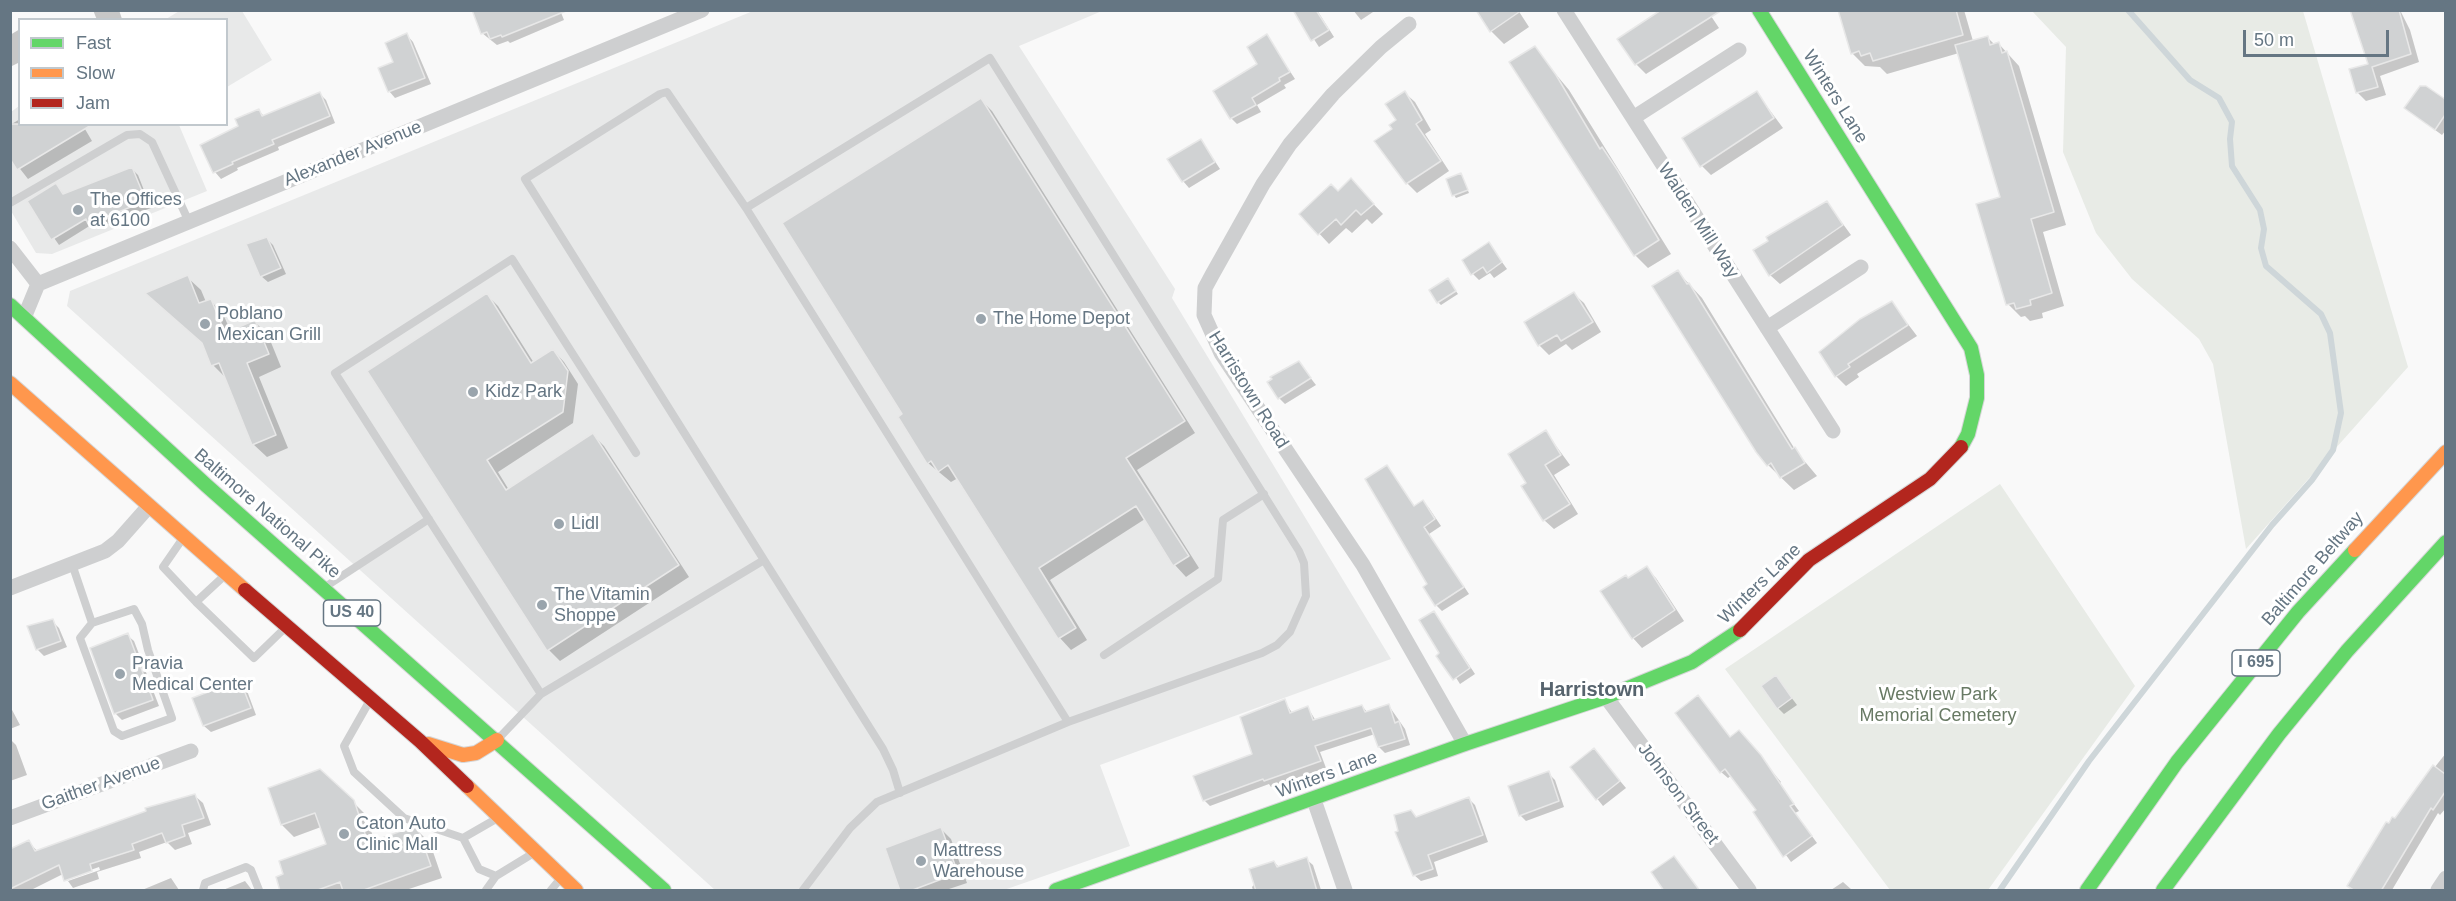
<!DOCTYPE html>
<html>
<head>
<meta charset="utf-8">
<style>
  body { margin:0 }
  #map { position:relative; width:2456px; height:901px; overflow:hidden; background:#f9f9f9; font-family:Arial,sans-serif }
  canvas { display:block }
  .frame { position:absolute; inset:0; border:12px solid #657683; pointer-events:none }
  .legend { position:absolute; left:18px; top:18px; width:210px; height:108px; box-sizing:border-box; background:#fff; border:2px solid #c1c8cd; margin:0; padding:8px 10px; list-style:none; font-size:18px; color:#657683 }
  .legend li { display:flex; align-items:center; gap:12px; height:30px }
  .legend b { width:30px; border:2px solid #c1c8cd }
  .scale { position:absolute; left:2243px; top:30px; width:146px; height:27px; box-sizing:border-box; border:3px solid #657683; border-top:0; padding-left:8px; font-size:18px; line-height:21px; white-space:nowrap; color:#657683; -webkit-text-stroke:4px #fff; paint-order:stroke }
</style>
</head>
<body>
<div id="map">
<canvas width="2456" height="901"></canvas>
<div class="frame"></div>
<ul class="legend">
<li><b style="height:8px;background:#63d668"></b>Fast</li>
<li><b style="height:8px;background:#ff974d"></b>Slow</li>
<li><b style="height:8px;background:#b3261e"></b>Jam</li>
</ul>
<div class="scale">50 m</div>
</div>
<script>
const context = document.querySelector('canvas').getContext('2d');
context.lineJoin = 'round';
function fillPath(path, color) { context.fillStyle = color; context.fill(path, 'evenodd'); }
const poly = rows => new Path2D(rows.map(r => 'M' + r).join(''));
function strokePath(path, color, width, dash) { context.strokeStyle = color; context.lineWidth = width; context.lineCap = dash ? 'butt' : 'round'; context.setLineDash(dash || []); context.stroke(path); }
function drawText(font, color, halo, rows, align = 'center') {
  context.font = font + ' Arial,sans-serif'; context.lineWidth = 6; context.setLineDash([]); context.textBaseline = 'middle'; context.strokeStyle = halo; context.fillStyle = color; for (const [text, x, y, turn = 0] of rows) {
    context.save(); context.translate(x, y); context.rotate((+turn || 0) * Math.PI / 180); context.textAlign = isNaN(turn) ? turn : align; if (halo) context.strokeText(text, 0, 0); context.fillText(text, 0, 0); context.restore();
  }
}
fillPath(poly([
  [181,10,242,11,272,60,227,87,226,20,166,19],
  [753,11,1102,11,1019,46,1175,289,1172,298,1391,659,1100,765,1130,846,1004,890,715,890,67,306,70,291],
  [19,106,20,124,179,125,207,191,52,254,36,253,11,211,11,112]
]), '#e8e9e9');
fillPath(poly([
  [2032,11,2303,11,2408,367,2246,549,2213,364,2199,339,2132,279,2096,233,2063,152,2066,47],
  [2000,484,2135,686,1988,890,1890,890,1725,669]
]), '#e8ebe6');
fillPath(poly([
  [93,10,119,10,122,19,97,20],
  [472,10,560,10,564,20,510,43,508,41,497,45,482,33],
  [1295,10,1317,10,1334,37,1319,47],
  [1353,10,1376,10,1361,20],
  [1518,10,1529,27,1504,44,1491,31],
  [1707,10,1719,28,1646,74,1636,64],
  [1840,10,1964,10,1973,41,1987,37,1995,45,1999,44,2019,66,2066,225,2043,232,2064,306,2042,313,2043,318,2030,321,2025,316,2021,317,2008,304,2002,198,1959,53,1887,74,1880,67,1865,66,1852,53],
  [2353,10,2400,10,2410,30,2419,62,2380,76,2386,95,2366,101,2357,92,2369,65],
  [20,29,20,62,10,67,10,35],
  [407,35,413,42,431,84,395,98,389,91,395,63],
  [1267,36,1295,79,1284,85,1286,88,1257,105,1261,112,1237,124,1231,118,1259,65],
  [1534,48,1569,90,1671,254,1648,268,1635,255],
  [2426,87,2446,101,2446,130,2442,135,2413,114],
  [1405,93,1415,102,1431,130,1425,134,1449,171,1417,193,1407,183,1394,130],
  [1757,93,1783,128,1711,175,1702,166],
  [320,94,326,100,335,123,278,147,279,150,237,168,238,170,221,179,215,172,240,127,259,111,265,117],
  [981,100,992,111,1195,433,1137,470,1199,568,1186,577,1175,565,1145,519,1050,580,1087,640,1071,650,1060,638,958,478,951,482,928,463,905,415],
  [20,119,20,124,82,124,92,141,28,179,10,156,10,125],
  [1201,140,1220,169,1189,188,1183,181],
  [132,169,138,175,151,208,95,229,91,225,59,245,29,202,56,185,65,195],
  [1461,175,1469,193,1456,198,1454,195],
  [1360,190,1383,214,1372,224,1367,219,1352,233,1346,228,1329,244,1301,214,1338,192],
  [1827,202,1851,235,1780,284,1770,275],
  [266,238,273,245,286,274,268,282,261,276],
  [1489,244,1507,269,1494,278,1490,273,1479,280,1473,274],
  [1678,272,1702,298,1796,451,1817,476,1794,490,1768,465],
  [187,277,201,290,206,302,210,300,223,314,231,332,255,322,268,335,281,367,259,377,288,448,267,457,253,444,226,378,213,365],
  [1450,283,1458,294,1441,305,1438,302],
  [1574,294,1584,303,1601,332,1572,350,1566,344,1549,355,1539,345],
  [487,295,498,306,534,363,553,350,564,362,578,384,573,423,498,472,509,490,593,435,604,446,689,577,560,661,549,650,369,371],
  [1892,303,1917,336,1857,374,1859,377,1846,386,1836,376],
  [1299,363,1316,385,1285,404,1279,398],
  [1546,432,1570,465,1554,475,1578,514,1554,529,1544,520,1528,484],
  [1387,467,1415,507,1423,502,1429,508,1441,526,1429,534,1469,594,1442,611,1436,605],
  [1646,568,1656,578,1684,621,1642,648,1633,638,1629,580],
  [1434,612,1475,674,1460,684,1441,654],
  [52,621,59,628,67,647,44,656,38,650,29,627],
  [127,635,134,641,159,706,122,720,116,714,92,648],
  [1776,677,1797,705,1784,714,1778,708],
  [240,682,246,688,256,715,211,732,204,726,194,699],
  [1698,697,1731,739,1745,739,1781,782,1779,784,1799,811,1795,813,1817,843,1791,862,1755,812,1758,810,1732,775,1728,778,1721,772],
  [1284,701,1293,714,1308,708,1316,721,1362,706,1368,713,1389,706,1405,729,1410,745,1385,753,1379,747,1375,734,1320,752,1326,768,1271,787,1269,784,1210,806,1204,800,1253,754],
  [10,706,20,725,10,729],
  [10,739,16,745,27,775,10,781],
  [1594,750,1626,788,1603,806,1572,767],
  [2446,753,2446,808,2440,815,2438,813,2392,890,2354,890,2349,885,2389,825],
  [1548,773,1555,780,1564,807,1526,821,1520,815],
  [270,789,352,801,365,814,375,842,417,830,430,843,442,878,406,890,283,890,328,845,321,827,294,837,282,825],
  [195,796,203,803,211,825,188,833,192,844,175,850,167,842,139,852,141,858,97,872,99,879,73,888,63,874,31,890,10,890,10,851,29,842,38,852],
  [99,867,100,870,68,881,68,878],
  [1469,799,1475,805,1488,842,1434,862,1438,876,1421,881,1414,875,1400,832,1411,812,1417,817],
  [941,829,951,839,967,883,946,890,902,890],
  [1306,859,1313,865,1321,890,1253,890,1252,887,1274,862,1279,867],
  [171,878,179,890,142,890],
  [245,881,252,890,223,890],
  [1843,882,1852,890,1831,890]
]), '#0003');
strokePath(poly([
  [2000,890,2089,761,2272,525,2312,480,2333,450,2341,413,2330,333,2321,314,2266,266,2261,248,2264,229,2260,210,2232,166,2230,139,2232,122,2219,98,2190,80,2128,10]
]), '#ced6d9', 6);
const building = poly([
  [472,10,566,10,566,11,502,37,501,35,490,39,487,32,481,34,472,10],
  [1293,10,1316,10,1329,30,1311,41,1293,10],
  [1476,10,1522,10,1490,32,1476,10],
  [1661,10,1722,10,1635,65,1617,39,1661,10],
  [1838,10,1956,10,1963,35,1873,61,1870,53,1861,56,1859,51,1851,54,1838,10],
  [2350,10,2399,10,2411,54,2372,67,2378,87,2356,93,2349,69,2368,64,2350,10],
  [407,33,425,78,388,92,378,68,393,62,385,43,407,33],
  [1267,34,1290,72,1279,78,1280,81,1252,98,1256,105,1230,119,1213,91,1257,64,1247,47,1267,34],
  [1988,36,1990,45,1999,42,2002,53,2007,51,2054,212,2031,219,2052,293,2030,300,2031,305,2016,309,2014,303,2006,305,1976,204,2000,197,1955,45,1988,36],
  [1535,46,1556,75,1600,149,1602,147,1618,171,1659,240,1634,256,1509,62,1535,46],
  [2420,86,2426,86,2445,99,2445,115,2435,130,2404,108,2420,86],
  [1405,91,1422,120,1416,124,1441,161,1406,184,1374,141,1392,129,1389,125,1396,120,1385,104,1405,91],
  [1757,91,1774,118,1700,167,1682,138,1757,91],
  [320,92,330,116,272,140,274,144,232,162,233,164,213,173,200,145,238,126,235,119,259,109,262,116,320,92],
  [981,98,1185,421,1126,458,1189,556,1173,566,1136,506,1039,568,1076,628,1058,639,948,465,938,472,931,461,927,464,898,417,902,414,782,223,981,98],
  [10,124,93,124,17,170,10,159,10,124],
  [1201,139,1215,162,1182,182,1167,159,1201,139],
  [132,167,146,201,88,224,86,219,51,240,27,201,56,183,63,194,132,167],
  [1461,173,1468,190,1452,196,1446,179,1461,173],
  [1351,178,1374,204,1361,215,1356,210,1341,225,1336,219,1318,235,1299,214,1331,184,1338,191,1351,178],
  [1827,201,1843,225,1769,276,1753,250,1768,241,1766,237,1827,201],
  [267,237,281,268,260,277,246,244,267,237],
  [1489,242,1502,262,1487,273,1483,267,1471,275,1462,260,1489,242],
  [1678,270,1687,284,1689,283,1792,449,1795,447,1805,463,1780,478,1771,463,1767,466,1756,452,1652,286,1678,270],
  [188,275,199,303,211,299,225,333,255,320,269,354,247,363,276,435,252,445,219,363,211,366,202,343,145,293,188,275],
  [1448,278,1456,291,1437,303,1429,290,1448,278],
  [1574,292,1593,322,1561,341,1557,335,1538,346,1524,322,1574,292],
  [487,293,531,363,553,349,568,371,563,412,487,460,506,490,593,433,679,565,547,651,367,371,487,293],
  [1892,301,1908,325,1848,364,1850,367,1835,377,1819,352,1860,319,1892,301],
  [1299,361,1311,378,1278,399,1267,382,1272,379,1270,377,1299,361],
  [1546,430,1561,455,1545,465,1570,504,1543,521,1521,486,1526,483,1508,454,1546,430],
  [1387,465,1414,506,1423,500,1435,519,1424,527,1464,587,1435,606,1423,587,1427,584,1365,479,1387,465],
  [1647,566,1675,610,1632,639,1600,591,1626,575,1628,578,1647,566],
  [1434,611,1470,668,1453,680,1436,656,1439,653,1419,620,1434,611],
  [53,619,61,641,36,650,27,626,53,619],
  [128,633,153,700,114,714,90,648,128,633],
  [1776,675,1792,698,1777,709,1761,686,1776,675],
  [240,680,251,708,203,726,192,698,240,680],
  [1698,695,1730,737,1739,730,1761,755,1794,804,1790,806,1812,836,1783,857,1753,812,1756,810,1725,769,1720,773,1675,713,1698,695],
  [1285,699,1290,713,1308,706,1313,720,1362,705,1365,712,1389,704,1395,723,1399,721,1405,739,1378,747,1371,728,1315,746,1321,761,1264,781,1263,779,1203,801,1193,776,1252,754,1240,717,1285,699],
  [1594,748,1620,781,1596,800,1570,767,1594,748],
  [2433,765,2445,774,2445,792,2433,810,2431,808,2381,891,2355,891,2347,886,2386,822,2389,823,2392,817,2395,818,2433,765],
  [320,769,354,800,368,843,412,827,418,829,431,866,361,891,343,891,340,882,315,891,280,891,276,877,283,874,279,861,326,844,315,813,281,825,268,788,320,769],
  [1549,771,1559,801,1519,816,1508,786,1549,771],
  [195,794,204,818,182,825,185,836,166,843,162,833,132,844,134,850,90,864,92,871,64,881,59,865,10,889,10,849,29,840,35,851,146,811,145,808,195,794],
  [1469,797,1483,835,1428,855,1433,869,1413,876,1395,832,1398,831,1394,815,1411,810,1416,817,1469,797],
  [941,827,958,873,910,891,900,891,885,848,941,827],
  [1674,856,1700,891,1664,891,1651,872,1674,856],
  [1307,857,1317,891,1256,891,1249,869,1274,861,1277,867,1307,857]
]);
fillPath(building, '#d0d2d3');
strokePath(building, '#e8e8e8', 1.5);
const fast = poly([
  [1759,10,1971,348,1977,375,1977,398,1968,434,1961,447],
  [10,305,207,486,664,890],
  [1056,890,1465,744,1606,697,1692,662,1740,630],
  [2087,890,2177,762,2298,612,2355,550],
  [2163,890,2279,734,2347,651,2446,542]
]);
const slow = poly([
  [10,383,245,590],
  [2355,550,2446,452],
  [428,744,463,755,476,753,497,740],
  [467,786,576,890]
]);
const jam = poly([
  [245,590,420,741,467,786],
  [1740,630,1809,560,1930,479,1961,447]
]);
strokePath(fast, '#d5d6d7', 16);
strokePath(slow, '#d5d6d7', 16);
strokePath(jam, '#d5d6d7', 16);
strokePath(poly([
  [10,203,127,135,140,134,152,142,189,222],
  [746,208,667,92,660,94,525,179,764,560],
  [181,541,163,567,196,602,223,577],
  [72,564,92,623,134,609,142,624,148,650,172,718,122,736,114,731,80,638,92,623],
  [325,587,429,519],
  [196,602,254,658,285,628],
  [1104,655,1218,579,1223,520,1264,494],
  [541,694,335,373,512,259,636,453],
  [369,702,344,746,354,772,404,818,463,838,496,819],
  [498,739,541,694,764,560,883,749,893,770,900,793],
  [463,838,479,869,496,876,532,854],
  [203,890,205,883,246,867,251,870,259,890],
  [486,890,496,876],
  [551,890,561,878],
  [803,890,850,828,877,802,1068,722,1262,653,1277,645,1290,632,1306,596,1304,563,1299,551,990,58,746,208,1068,722]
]), '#cecfd0', 8);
strokePath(poly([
  [1564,10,1833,431],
  [1409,24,1381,47,1333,94,1290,144,1263,184,1212,275,1205,288,1204,315,1221,353,1363,565,1465,744],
  [1633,118,1739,50],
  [10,248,38,284],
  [24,318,38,284,702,10],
  [1767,328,1861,267],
  [10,588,105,551,118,541,149,506],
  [1606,697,1749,890],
  [1314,800,1345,890],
  [10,818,191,751],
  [2438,890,2446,878]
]), '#cecfd0', 15);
strokePath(fast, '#63d668', 14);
strokePath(slow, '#ff974d', 14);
strokePath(jam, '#b3261e', 14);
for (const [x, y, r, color] of [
  [78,210,6,"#99a4ac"],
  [981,319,6,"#99a4ac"],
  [205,324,6,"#99a4ac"],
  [473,392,6,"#99a4ac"],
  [559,524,6,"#99a4ac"],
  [542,605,6,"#99a4ac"],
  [120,674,6,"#99a4ac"],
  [344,834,6,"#99a4ac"],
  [921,861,6,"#99a4ac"]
]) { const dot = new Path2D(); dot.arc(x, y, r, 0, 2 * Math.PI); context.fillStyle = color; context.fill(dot); strokePath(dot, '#fff', 2); }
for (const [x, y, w] of [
  [352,613,57],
  [2256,663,48]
]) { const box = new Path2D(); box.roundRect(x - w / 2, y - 13, w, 26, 4.5); context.fillStyle = '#fff'; context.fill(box); strokePath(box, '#657683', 1.5); }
drawText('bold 16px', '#657683', null, [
  ["US 40",352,613],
  ["I 695",2256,663]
]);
drawText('18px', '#657683', '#fff', [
  ["Winters Lane",1835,97,58],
  ["Alexander Avenue",353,154,-22],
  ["Walden Mill Way",1698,221,57],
  ["Harristown Road",1248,390,58],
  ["Baltimore National Pike",267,514,41],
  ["Baltimore Beltway",2313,569,-49],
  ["Winters Lane",1760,584,-44],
  ["Winters Lane",1327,775,-20],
  ["Gaither Avenue",101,784,-20],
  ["Johnson Street",1678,794,53]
]);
drawText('18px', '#657683', '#fff', [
  ["The Offices",90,200],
  ["at 6100",90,221],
  ["Poblano",217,314],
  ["Mexican Grill",217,335],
  ["The Home Depot",993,319],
  ["Kidz Park",485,392],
  ["Lidl",571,524],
  ["The Vitamin",554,595],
  ["Shoppe",554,616],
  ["Pravia",132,664],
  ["Medical Center",132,685],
  ["Caton Auto",356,824],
  ["Clinic Mall",356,845],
  ["Mattress",933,851],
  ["Warehouse",933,872]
], 'left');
drawText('18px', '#687a64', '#fff', [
  ["Westview Park",1938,695],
  ["Memorial Cemetery",1938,716]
]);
drawText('bold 20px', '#57646e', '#fff', [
  ["Harristown",1592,690]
]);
</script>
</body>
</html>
